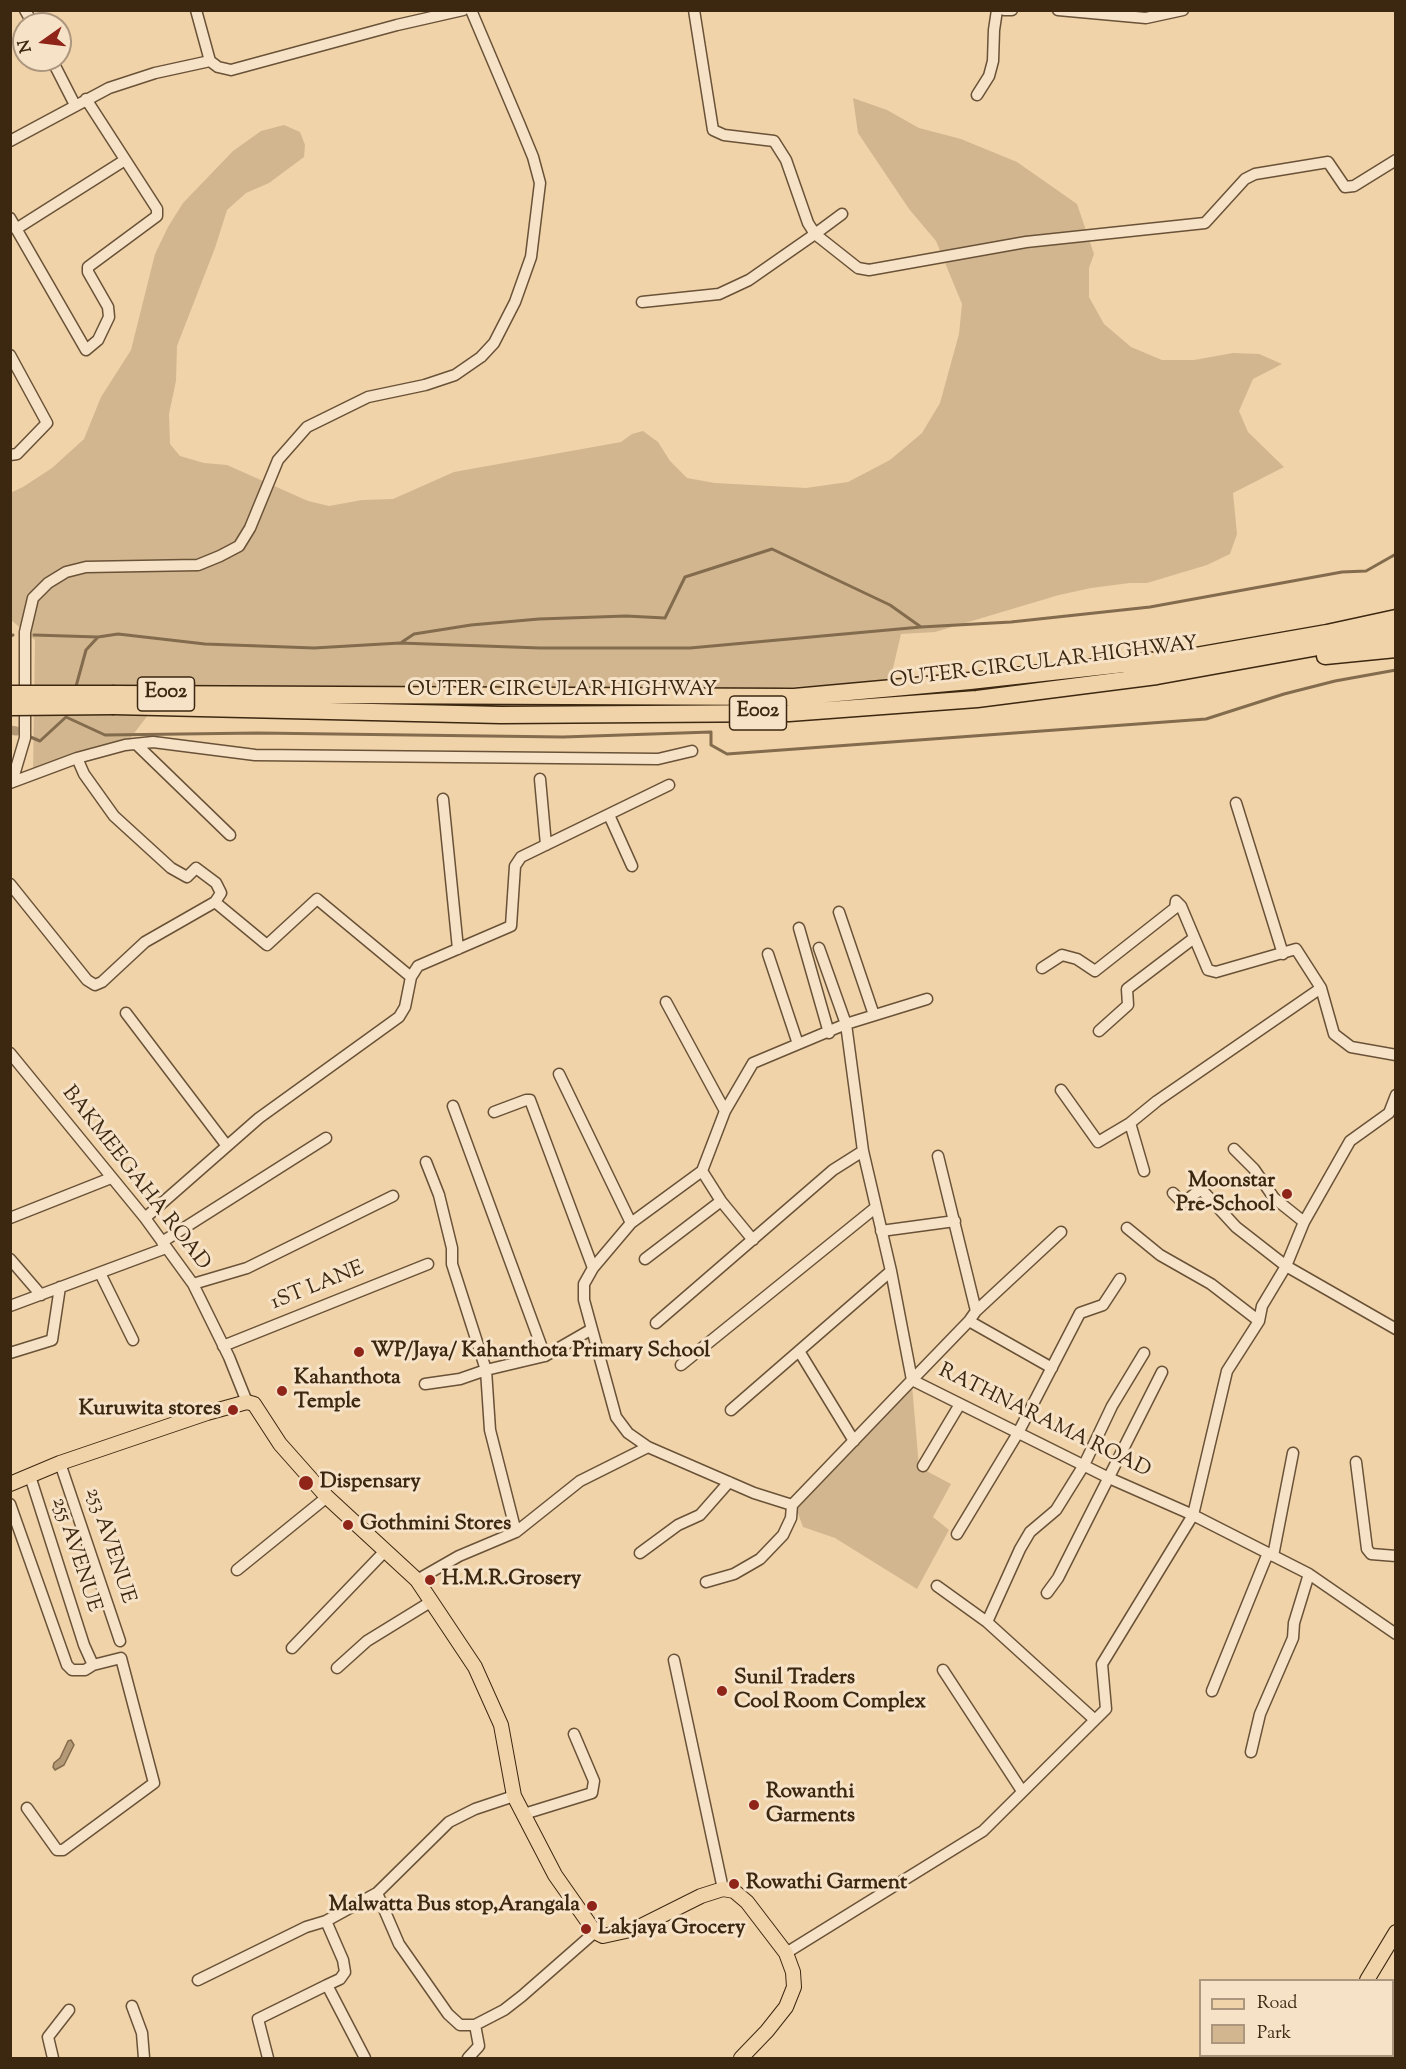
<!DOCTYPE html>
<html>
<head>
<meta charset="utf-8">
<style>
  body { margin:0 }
  #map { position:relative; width:1406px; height:2069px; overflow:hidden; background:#f1d3a9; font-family:"Sorts Mill Goudy",serif }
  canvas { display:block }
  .frame { position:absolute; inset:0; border:12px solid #3c2711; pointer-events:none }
  .legend { position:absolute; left:1199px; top:1979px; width:195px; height:78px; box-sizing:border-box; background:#f6e2c7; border:2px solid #ac977e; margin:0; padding:8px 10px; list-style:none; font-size:18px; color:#3c2711 }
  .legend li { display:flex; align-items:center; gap:12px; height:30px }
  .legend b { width:30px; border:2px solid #ac977e }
  .north { position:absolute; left:12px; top:12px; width:60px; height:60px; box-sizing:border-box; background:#f6e2c7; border:2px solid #ac977e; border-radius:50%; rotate:256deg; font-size:16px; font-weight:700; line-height:24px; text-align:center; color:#3c2711 }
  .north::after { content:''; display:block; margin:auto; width:21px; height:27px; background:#8f2418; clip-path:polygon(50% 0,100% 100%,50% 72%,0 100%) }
</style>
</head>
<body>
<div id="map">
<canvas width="1406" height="2069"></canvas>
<div class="frame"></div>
<ul class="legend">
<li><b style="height:8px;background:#f1d3a9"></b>Road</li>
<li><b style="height:16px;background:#d2b68f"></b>Park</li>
</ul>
<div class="north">N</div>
</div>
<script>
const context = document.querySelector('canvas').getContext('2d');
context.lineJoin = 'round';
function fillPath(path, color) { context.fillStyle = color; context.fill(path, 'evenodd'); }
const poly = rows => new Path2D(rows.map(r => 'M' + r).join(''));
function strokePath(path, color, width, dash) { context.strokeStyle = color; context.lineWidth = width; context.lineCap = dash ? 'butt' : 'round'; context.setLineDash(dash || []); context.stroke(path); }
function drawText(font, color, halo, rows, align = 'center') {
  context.font = font + ' "Sorts Mill Goudy",serif'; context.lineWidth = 6; context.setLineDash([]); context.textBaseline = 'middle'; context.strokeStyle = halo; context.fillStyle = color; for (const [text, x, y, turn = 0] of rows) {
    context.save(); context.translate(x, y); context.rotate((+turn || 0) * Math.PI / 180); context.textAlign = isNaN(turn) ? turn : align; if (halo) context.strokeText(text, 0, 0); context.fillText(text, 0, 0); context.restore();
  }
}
fillPath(poly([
  [853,98,887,110,919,128,961,139,1017,162,1077,204,1094,254,1089,268,1089,297,1104,324,1131,347,1162,360,1194,360,1233,353,1259,354,1282,364,1253,379,1239,411,1248,432,1284,467,1233,493,1237,534,1230,554,1207,565,1147,583,1130,583,1091,588,1059,595,935,632,901,634,890,681,759,689,168,689,125,745,33,774,35,640,11,620,10,493,23,487,52,468,84,439,101,397,131,350,155,254,168,227,183,203,233,151,261,131,284,125,300,132,305,145,304,157,269,183,246,193,227,210,215,248,177,346,176,381,169,414,170,444,180,456,204,463,227,465,308,501,329,506,362,500,393,499,454,472,621,442,632,434,643,431,658,442,670,461,687,478,715,483,806,488,848,482,890,460,922,433,940,403,959,334,962,304,936,241,909,209,858,133],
  [912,1385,919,1467,951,1484,933,1517,949,1530,917,1589,835,1538,803,1527,796,1508]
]), '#d2b68f');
const water = poly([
  [71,1740,74,1745,64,1765,55,1770,53,1767,54,1763,60,1758,68,1741,71,1740]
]);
fillPath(water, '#b39975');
strokePath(water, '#836b4d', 1.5);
strokePath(poly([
  [34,635,98,637],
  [10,636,13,635],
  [402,642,414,634,471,625,539,619,626,616,665,618,685,577,772,549,890,605,921,627],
  [75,690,86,650,98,637,118,634,205,644,314,648,400,643,540,648,690,648,921,627,1011,622,1150,607,1342,572,1366,571,1396,554],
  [28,736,40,741,66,717,105,735,258,733,563,737,711,732,711,745,727,754,1206,719,1284,694,1335,681,1396,670]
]), '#836b4d', 3);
strokePath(poly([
  [10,730,16,731]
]), '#b39975', 9);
const minor = poly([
  [25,10,33,24],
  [196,10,210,61],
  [1004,10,1012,10],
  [1058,10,1146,18,1183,10],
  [52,60,75,105],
  [977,95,989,76,993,61,994,30,997,10],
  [10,141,109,88,155,73,210,61,218,67,231,70,397,25,463,10],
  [842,214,815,234,858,268,869,270,1026,242,1205,223,1245,179,1255,174,1328,162,1345,187,1354,186,1396,160],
  [10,218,86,350,98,340,109,317,108,307,88,272,88,267,157,216,157,209,86,99],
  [16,229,125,160],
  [642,302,719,294,749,280,815,234,808,223,786,160,774,141,724,135,713,130,694,10],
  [10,355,47,423,17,454,10,455],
  [136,744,230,835],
  [540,779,546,845],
  [12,782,25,738,25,632,33,598,48,583,66,572,86,567,198,565,220,556,239,546,250,528,278,460,307,427,368,397,425,385,455,375,481,357,494,343,515,302,531,257,540,183,533,157,519,123,471,10],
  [10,783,77,758,125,745,153,742,255,755,658,759,692,751],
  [443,799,458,949],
  [1236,803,1283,954],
  [609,815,632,866],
  [10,884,87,980,95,985,102,982,145,942,215,902,221,893,216,883,196,868,187,877,171,868,114,816,84,774,77,758],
  [215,902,267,945,317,899,411,977],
  [839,912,874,1015],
  [799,928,829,1033],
  [819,948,846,1024,863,1151,891,1271,912,1380,969,1321,976,1311,1061,1232],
  [768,954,798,1044],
  [1042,968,1062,955,1077,959,1095,971,1175,908,1176,901,1181,906,1208,970,1216,972,1296,949,1321,988],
  [666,1002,725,1111],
  [126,1013,227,1146],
  [1099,1031,1128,1005,1127,989,1194,938],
  [10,1053,145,1218,193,1284,229,1357,247,1402],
  [559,1074,631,1223],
  [1061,1090,1098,1142,1130,1123,1157,1101,1321,988,1334,1034,1351,1047,1396,1055],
  [453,1106,545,1356],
  [494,1112,526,1100,530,1100,593,1268],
  [1130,1123,1144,1171],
  [1234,1149,1254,1169,1274,1198,1304,1222],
  [938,1156,976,1311],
  [426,1162,439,1195,452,1248,452,1264,486,1370,490,1430,516,1532],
  [702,1171,721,1201],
  [1173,1193,1183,1203,1201,1189,1236,1227,1286,1266,1396,1329],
  [10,1218,111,1178],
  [145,1218,259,1118,399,1017,405,1007,411,977,418,966,511,926,515,866,521,857,669,785],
  [1127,1228,1160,1255,1211,1284,1259,1321],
  [881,1231,955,1221],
  [162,1242,326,1138],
  [10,1259,41,1295],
  [645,1259,721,1201,753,1240],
  [100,1273,133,1340],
  [193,1284,247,1268,393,1196],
  [10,1306,166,1248],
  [969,1321,1052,1368],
  [656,1323,833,1170,863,1151],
  [223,1346,428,1264],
  [799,1351,854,1441],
  [10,1353,52,1340,60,1287],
  [681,1365,875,1208],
  [425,1384,460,1379,486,1370,545,1356,592,1329],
  [731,1410,891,1271],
  [648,1447,628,1433,616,1417,584,1300,584,1284,593,1268,631,1223,702,1171,725,1111,753,1063,846,1024,927,999],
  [1356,1462,1367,1549,1371,1554,1396,1556],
  [60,1463,120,1641],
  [923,1466,960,1404],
  [10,1504,67,1665,72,1670,85,1670,93,1665],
  [957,1534,1018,1433,1080,1313,1103,1305,1120,1279],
  [640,1553,678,1525,700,1515,729,1482],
  [1273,1556,1293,1453],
  [237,1570,327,1497],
  [417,1580,459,1556,516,1532,580,1481,648,1447,754,1493,792,1505,912,1380,1109,1478,1193,1515,1309,1574,1396,1634],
  [706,1582,734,1574,760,1559,783,1535,791,1518,792,1505],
  [937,1586,987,1622,1095,1720],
  [1047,1593,1058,1578,1162,1372],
  [987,1622,1020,1549,1030,1532,1056,1510,1084,1465,1112,1406,1144,1353],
  [292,1648,386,1550],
  [674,1660,723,1889],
  [337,1668,367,1641,432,1601],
  [943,1670,1022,1791],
  [1212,1691,1268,1553],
  [1251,1752,1260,1714,1293,1638,1294,1623,1309,1574],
  [27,1808,57,1850,63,1850,154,1783,121,1658,93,1665,84,1645,30,1476],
  [524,1814,592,1793,594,1781,574,1734],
  [377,1893,399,1944,448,2014,460,2025,475,2025,504,2010,522,1996,595,1932],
  [786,1953,983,1831,1106,1709,1102,1664,1193,1515,1227,1371,1259,1321,1262,1306,1286,1266,1304,1222,1350,1141,1389,1113,1396,1095],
  [198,1980,306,1927,326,1921],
  [132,2006,142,2033,144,2058],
  [53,2058,48,2037,69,2010],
  [268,2058,258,2019,327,1985],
  [365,2058,327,1985,340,1979,345,1972,343,1960,326,1921,377,1893,449,1822,475,1809,514,1796],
  [468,2058,479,2046,475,2025]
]);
const major = poly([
  [10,1484,60,1463,207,1413,247,1402,254,1404,280,1444,327,1497,417,1580,475,1667,501,1725,514,1796,555,1875,595,1932,603,1936,635,1929,701,1896,723,1889,734,1891,747,1902,786,1953,793,1972,794,1987,786,2007,767,2031,741,2058],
  [1367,1980,1396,1932],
  [1313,2058,1315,2056]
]);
const highway = poly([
  [1325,656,1396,649],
  [114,694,794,697,970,681,1196,656,1327,633,1396,618],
  [114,706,501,715,789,713,977,699,1157,676,1396,633]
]);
strokePath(minor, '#695237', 13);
strokePath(major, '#3c2711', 16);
strokePath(highway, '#3c2711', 19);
strokePath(minor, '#f6e2c7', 10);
strokePath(major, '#f1d3a9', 14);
strokePath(highway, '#f1d3a9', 16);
const highwayBridge = poly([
  [10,694,114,694],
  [10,707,114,706]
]);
strokePath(highwayBridge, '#3c2711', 19, []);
strokePath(highwayBridge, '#f1d3a9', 16);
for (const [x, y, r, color] of [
  [1287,1194,6,"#8f2418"],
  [359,1352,6,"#8f2418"],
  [282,1391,6,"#8f2418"],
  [233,1410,6,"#8f2418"],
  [306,1483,8,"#8f2418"],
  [348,1525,6,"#8f2418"],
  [430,1580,6,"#8f2418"],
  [722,1691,6,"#8f2418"],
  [754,1805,6,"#8f2418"],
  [734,1884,6,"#8f2418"],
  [592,1906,6,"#8f2418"],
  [586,1929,6,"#8f2418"]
]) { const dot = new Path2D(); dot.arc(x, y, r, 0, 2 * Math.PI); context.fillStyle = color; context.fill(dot); strokePath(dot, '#f6e2c7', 2); }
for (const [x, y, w] of [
  [166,694,57],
  [758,713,57]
]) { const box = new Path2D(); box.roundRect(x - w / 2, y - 17, w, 34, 4.5); context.fillStyle = '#f6e2c7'; context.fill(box); strokePath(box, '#3c2711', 1.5); }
drawText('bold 20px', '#3c2711', null, [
  ["E002",166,694],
  ["E002",758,713]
]);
drawText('21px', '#3c2711', '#f6e2c7', [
  ["OUTER CIRCULAR HIGHWAY",1044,664,-7],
  ["OUTER CIRCULAR HIGHWAY",562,691],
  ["BAKMEEGAHA ROAD",135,1179,52],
  ["1ST LANE",318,1287,-22],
  ["RATHNARAMA ROAD",1044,1422,26],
  ["253 AVENUE",109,1546,72],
  ["255 AVENUE",75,1555,72]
]);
drawText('bold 21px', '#3c2711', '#f6e2c7', [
  ["Moonstar",1275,1182,"right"],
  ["Pre-School",1275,1206,"right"],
  ["WP/Jaya/ Kahanthota Primary School",371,1352],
  ["Kahanthota",294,1379],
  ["Temple",294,1403],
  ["Kuruwita stores",221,1410,"right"],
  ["Dispensary",320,1483],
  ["Gothmini Stores",360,1525],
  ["H.M.R.Grosery",442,1580],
  ["Sunil Traders",734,1679],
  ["Cool Room Complex",734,1703],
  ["Rowanthi",766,1793],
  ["Garments",766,1817],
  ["Rowathi Garment",746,1884],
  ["Malwatta Bus stop,Arangala",580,1906,"right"],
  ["Lakjaya Grocery",598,1929]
], 'left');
</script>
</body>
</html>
